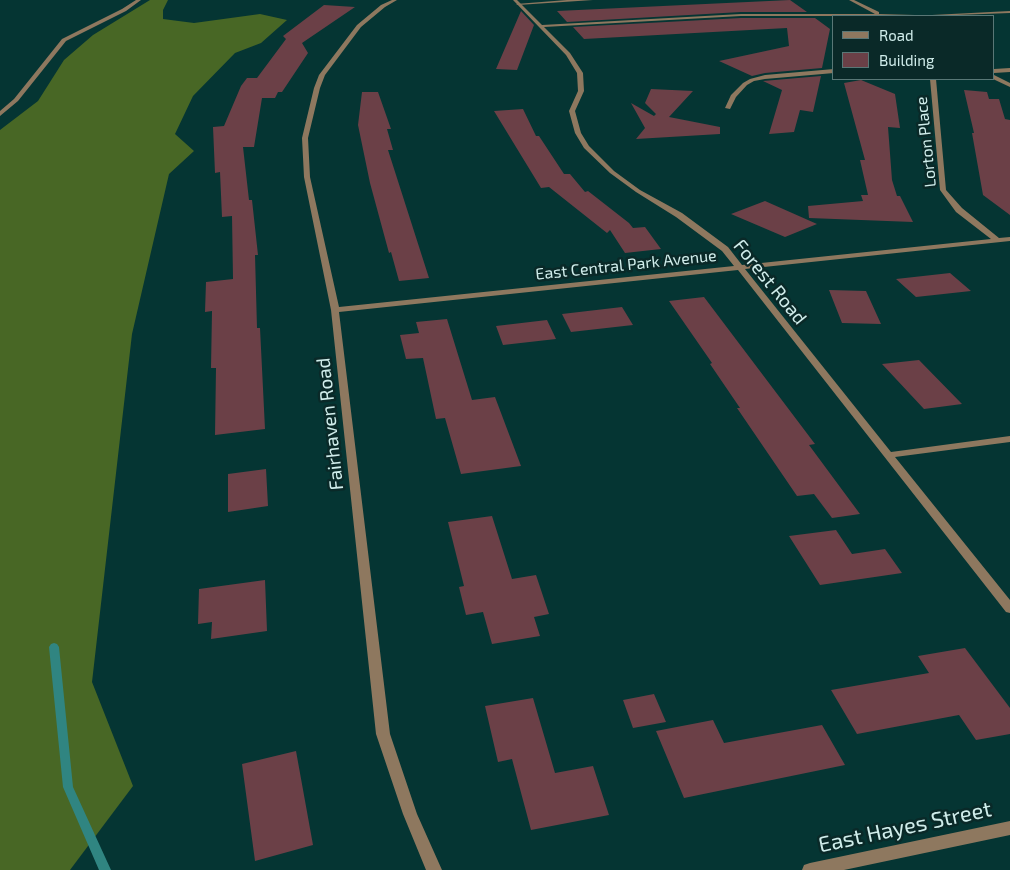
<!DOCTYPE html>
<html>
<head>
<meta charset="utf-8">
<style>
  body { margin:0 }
  #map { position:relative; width:1010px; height:870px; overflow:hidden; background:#053533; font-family:"Exo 2",sans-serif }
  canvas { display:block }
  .legend { position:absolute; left:832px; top:15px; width:162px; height:65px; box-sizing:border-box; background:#0a2928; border:1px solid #597776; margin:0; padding:6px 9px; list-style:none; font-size:15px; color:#d0edeb }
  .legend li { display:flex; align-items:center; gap:10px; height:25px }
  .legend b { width:25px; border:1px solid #597776 }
</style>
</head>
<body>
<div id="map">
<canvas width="1010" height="870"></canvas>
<ul class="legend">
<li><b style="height:6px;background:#8e785f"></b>Road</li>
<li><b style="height:14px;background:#6b4047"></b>Building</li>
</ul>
</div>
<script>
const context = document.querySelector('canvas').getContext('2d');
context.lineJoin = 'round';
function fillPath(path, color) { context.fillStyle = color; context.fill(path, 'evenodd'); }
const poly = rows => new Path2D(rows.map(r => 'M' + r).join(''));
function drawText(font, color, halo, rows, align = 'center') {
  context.font = font + ' "Exo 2",sans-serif'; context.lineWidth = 5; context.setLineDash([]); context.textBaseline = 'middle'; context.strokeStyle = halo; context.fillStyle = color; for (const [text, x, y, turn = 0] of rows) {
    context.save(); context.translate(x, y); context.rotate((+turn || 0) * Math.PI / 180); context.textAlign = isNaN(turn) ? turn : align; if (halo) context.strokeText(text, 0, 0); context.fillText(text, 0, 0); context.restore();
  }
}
fillPath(poly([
  [150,0,168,0,163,10,163,19,194,23,260,14,287,20,261,43,235,53,193,96,175,134,194,151,169,174,132,334,92,682,133,786,70,870,0,870,0,130,38,101,64,60,93,35]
]), '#486725');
fillPath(poly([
  [54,643,57,644,59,647,73,787,111,870,99,870,63,787,49,647,51,644,54,643]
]), '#308581');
fillPath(poly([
  [790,0,807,12,741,12,567,22,557,11],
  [324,5,355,7,302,43,308,53,282,92,278,92,275,98,262,98,254,147,243,147,249,200,252,200,258,255,255,255,257,328,260,328,265,429,215,435,216,368,211,368,212,311,205,312,206,282,233,279,232,216,222,217,220,172,215,173,213,127,224,126,241,86,247,78,257,78,286,39,283,36],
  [521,11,534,25,517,70,496,69],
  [741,18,815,18,830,29,822,68,765,73,752,76,719,61,789,46,787,28,584,39,573,27],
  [821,76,813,112,800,110,794,132,769,134,782,90,763,81],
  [861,80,895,94,900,128,888,127,892,180,897,196,900,196,913,222,809,218,808,206,863,201,861,195,868,195,860,160,865,160,844,83],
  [651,89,693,91,669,117,720,127,720,134,636,139,645,128,631,103,654,116,656,114,645,103],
  [964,90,987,92,989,99,999,99,1005,119,1010,120,1010,215,983,195,972,133,974,133],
  [362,92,378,92,391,129,387,129,393,150,388,150,429,278,399,281,391,252,389,253,370,183,358,125],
  [523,109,536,136,539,136,564,174,570,174,585,192,588,191,629,223,633,228,645,227,661,249,625,253,610,230,607,233,549,187,541,188,494,111],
  [765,201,817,224,785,237,731,214],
  [950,273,971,291,916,297,896,279],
  [829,290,866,291,881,324,842,323],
  [704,297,815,444,809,445,860,514,832,518,814,494,797,496,737,408,740,408,710,364,712,363,669,301],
  [622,307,633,325,571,332,562,314],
  [447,319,472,400,495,397,521,466,461,474,445,418,436,419,423,358,406,359,400,335,419,333,416,322],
  [547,320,556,339,503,345,496,326],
  [919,360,962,404,924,409,882,364],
  [266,469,268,506,228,512,228,474],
  [492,516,512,579,536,575,549,614,534,617,540,636,492,644,483,612,466,615,459,587,464,586,448,522],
  [836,530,852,554,885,549,902,573,820,585,789,536],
  [265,580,267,631,211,639,212,622,198,624,199,589],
  [965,648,1010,708,1010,734,976,740,959,715,857,734,831,690,929,673,918,656],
  [654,694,666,722,633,728,623,700],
  [533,698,555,773,593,766,609,815,531,830,512,759,498,762,485,706],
  [713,720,724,743,822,725,845,765,684,798,656,731],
  [296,751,313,845,255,861,242,764]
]), '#6b4047');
fillPath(poly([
  [136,0,141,0,126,11,66,41,18,101,0,116,0,111,14,99,62,39,122,9,136,0],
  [567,0,593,0,518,5,516,4,567,0]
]), '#8e785f');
fillPath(poly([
  [392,0,397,0,385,7,361,27,325,75,320,88,308,138,310,177,339,307,734,266,722,251,676,217,636,192,610,173,584,148,575,133,569,111,578,91,577,73,566,55,513,0,517,0,542,25,741,14,875,14,849,0,854,0,879,12,879,14,915,15,915,16,741,16,544,27,570,53,583,73,584,91,575,111,581,133,589,146,614,171,640,190,682,213,728,247,742,265,991,239,956,212,940,190,930,79,936,79,946,190,962,208,999,238,1010,237,1010,241,745,269,891,452,1010,436,1010,442,895,457,1010,600,1010,613,1006,612,738,270,339,312,390,734,417,814,442,870,426,870,403,814,376,734,331,310,304,177,302,138,314,88,319,75,357,25,381,5,392,0],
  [1010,11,1010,13,930,16,932,15,1010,11],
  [1010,68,1010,72,994,73,994,69,1010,68],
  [834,69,834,73,765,79,754,81,747,85,736,97,730,109,725,108,731,95,743,83,750,79,765,75,834,69],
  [994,75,1010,83,1010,87,993,79,994,75],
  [1010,821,1010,835,844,870,802,870,804,865,810,863,1010,821]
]), '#8e785f');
drawText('16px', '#d0edeb', '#0a2928', [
  ["Lorton Place",926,142,-96],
  ["East Central Park Avenue",626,265,-6]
]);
drawText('19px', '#d0edeb', '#0a2928', [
  ["Forest Road",770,282,51],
  ["Fairhaven Road",330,424,-96]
]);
drawText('22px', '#d0edeb', '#0a2928', [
  ["East Hayes Street",905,827,-12]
]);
</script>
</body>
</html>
